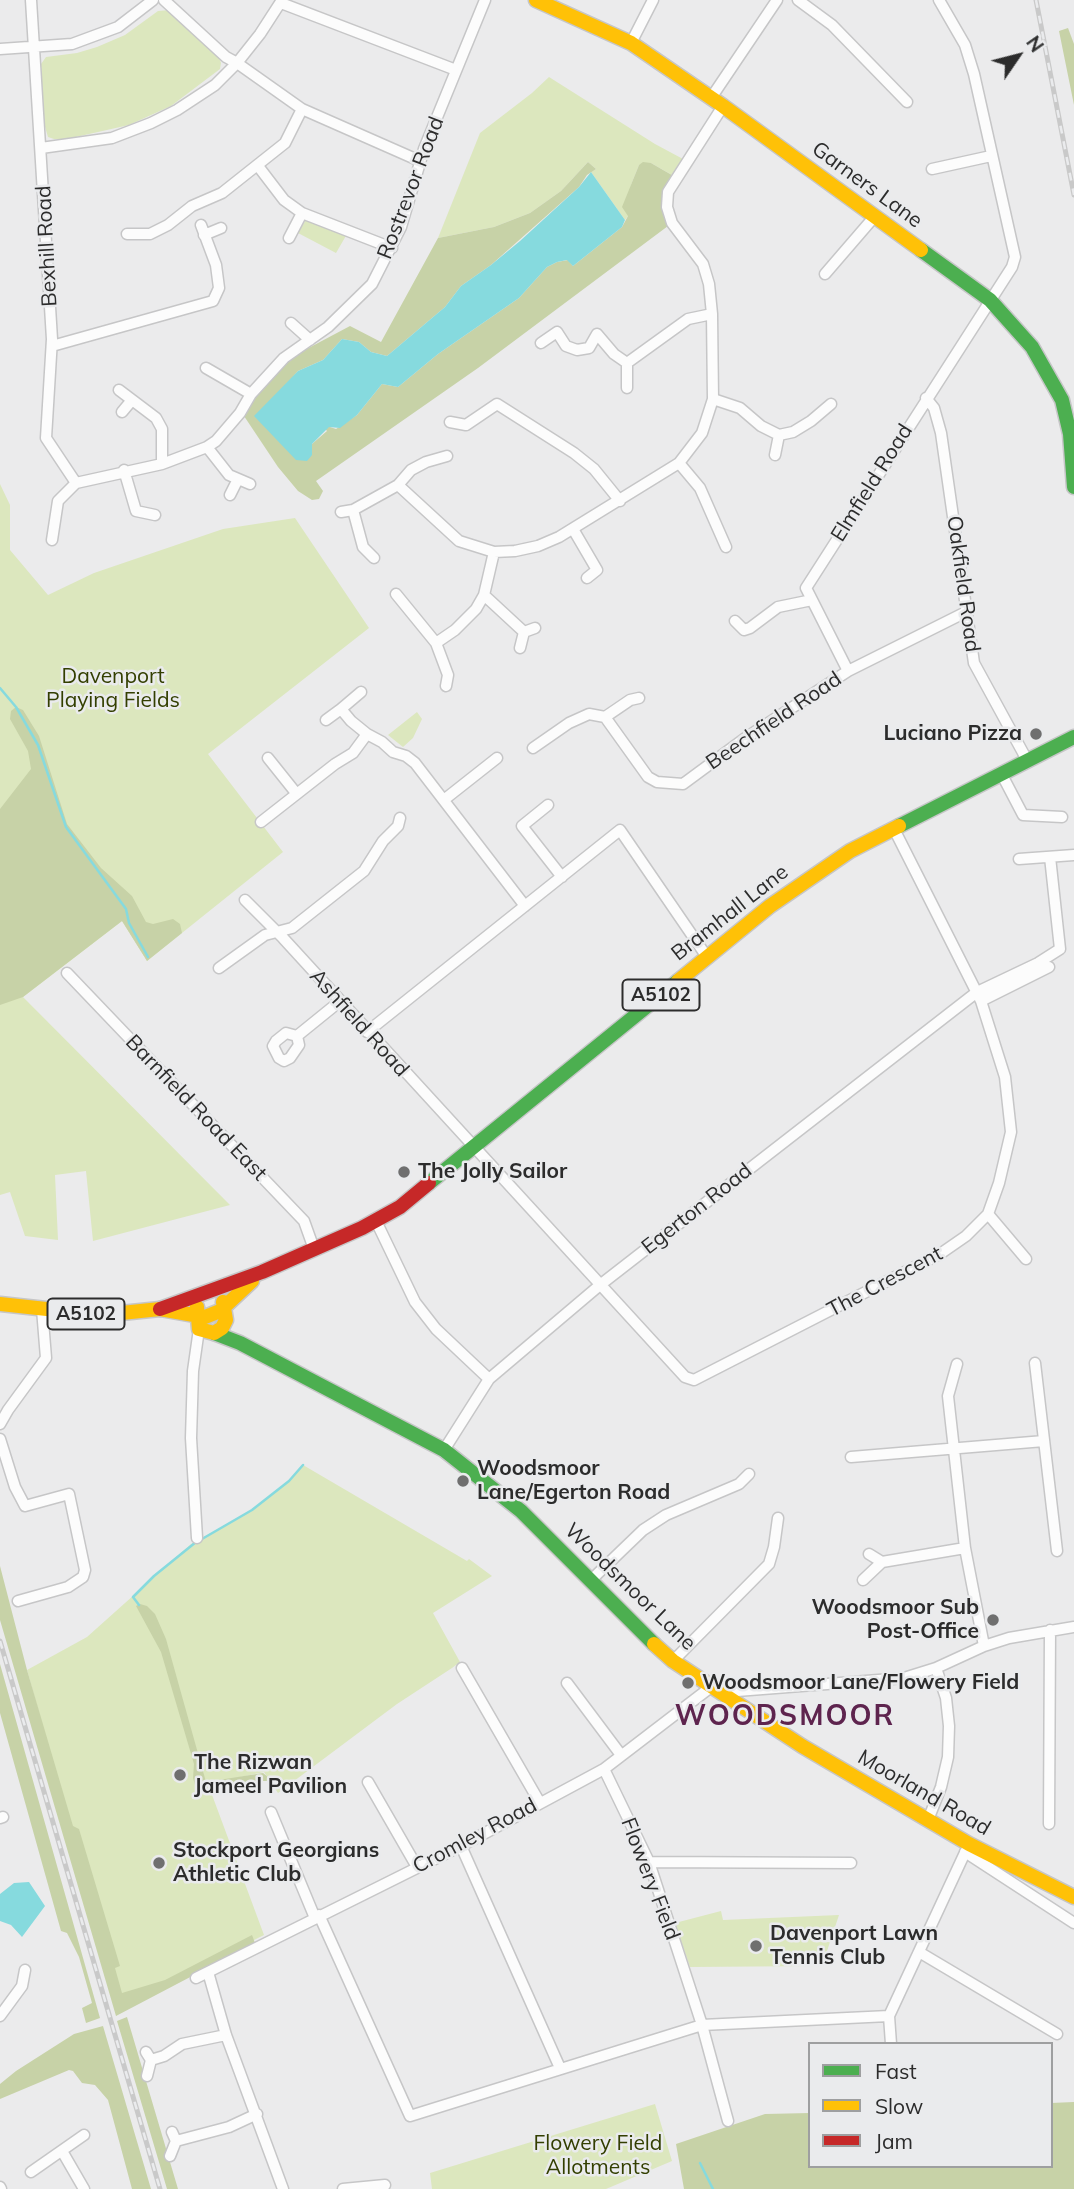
<!DOCTYPE html>
<html>
<head>
<meta charset="utf-8">
<style>
  body { margin:0 }
  #map { position:relative; width:1074px; height:2189px; overflow:hidden; background:#ebebec; font-family:Mulish,sans-serif }
  canvas { display:block }
  .legend { position:absolute; left:808px; top:2042px; width:245px; height:126px; box-sizing:border-box; background:#eaebed; border:2px solid #9e9fa0; margin:0; padding:9px 12px; list-style:none; font-size:21px; color:#2c2c2c }
  .legend li { display:flex; align-items:center; gap:14px; height:35px }
  .legend b { width:35px; border:2px solid #9e9fa0 }
  .north { position:absolute; left:983px; top:21px; width:70px; height:70px; -webkit-text-stroke:5px #eaebed; paint-order:stroke; rotate:55deg; font-size:19px; font-weight:700; line-height:28px; text-align:center; color:#2c2c2c }
  .north::after { content:''; display:block; margin:auto; width:24px; height:32px; background:#2c2c2c; clip-path:polygon(50% 0,100% 100%,50% 72%,0 100%) }
</style>
</head>
<body>
<div id="map">
<canvas width="1074" height="2189"></canvas>
<ul class="legend">
<li><b style="height:9px;background:#4caf50"></b>Fast</li>
<li><b style="height:9px;background:#ffc107"></b>Slow</li>
<li><b style="height:9px;background:#c62828"></b>Jam</li>
</ul>
<div class="north">N</div>
</div>
<script>
const context = document.querySelector('canvas').getContext('2d');
context.lineJoin = 'round';
function fillPath(path, color) { context.fillStyle = color; context.fill(path, 'evenodd'); }
const poly = rows => new Path2D(rows.map(r => 'M' + r).join(''));
function strokePath(path, color, width, dash) { context.strokeStyle = color; context.lineWidth = width; context.lineCap = dash ? 'butt' : 'round'; context.setLineDash(dash || []); context.stroke(path); }
function drawText(font, color, halo, rows, align = 'center') {
  context.font = font + ' Mulish,sans-serif'; context.lineWidth = 5; context.setLineDash([]); context.textBaseline = 'middle'; context.strokeStyle = halo; context.fillStyle = color; for (const [text, x, y, turn = 0] of rows) {
    context.save(); context.translate(x, y); context.rotate((+turn || 0) * Math.PI / 180); context.textAlign = isNaN(turn) ? turn : align; if (halo) context.strokeText(text, 0, 0); context.fillText(text, 0, 0); context.restore();
  }
}
fillPath(poly([
  [170,10,218,55,221,63,220,69,171,106,129,125,67,139,54,139,48,137,43,120,41,64,46,57,77,53,97,47,125,35,158,11],
  [549,77,655,144,683,159,672,175,651,163,639,165,631,185,628,216,625,220,591,172,596,169,588,162,561,191,530,213,494,227,438,238,480,133,532,93],
  [307,218,347,234,336,253,298,233],
  [0,484,10,505,10,550,48,595,94,573,223,529,295,518,369,628,208,754,283,852,147,961,122,921,23,997,230,1205,93,1241,86,1171,55,1175,58,1240,25,1236,10,1192,0,1195],
  [417,712,422,719,413,738,403,747,388,735],
  [303,1465,467,1561,469,1559,492,1576,433,1613,460,1662,452,1668,397,1704,278,1793,264,1772,208,1784,264,1935,121,2007,27,1670,87,1637,191,1544,252,1510,289,1481],
  [721,1911,723,1920,839,1915,822,1966,690,1967,675,1923],
  [655,2104,672,2161,606,2189,432,2189,430,2173]
]), '#dce7be');
fillPath(poly([
  [1068,28,1074,44,1074,105,1059,31],
  [588,162,596,169,587,175,579,187,491,265,461,286,445,307,387,356,371,352,359,342,342,339,323,360,298,371,279,393,312,455,312,444,327,431,311,413,311,407,313,406,323,411,326,416,324,418,330,427,336,429,357,415,382,384,398,387,438,354,519,298,547,267,557,262,568,260,573,266,622,227,628,216,622,207,639,165,643,162,651,163,677,178,668,192,672,223,478,368,316,481,323,491,319,499,312,500,298,491,278,467,242,413,286,360,350,326,381,342,438,238,494,227,530,213,561,191],
  [16,707,23,710,39,736,67,824,101,868,132,896,146,922,153,924,173,919,180,924,182,933,147,961,122,921,23,997,0,1005,0,809,31,769,28,751,10,719,11,711],
  [0,1566,27,1670,73,1826,79,1829,120,1966,115,1968,122,1993,165,1980,252,1935,255,1943,116,2016,0,1620],
  [140,1604,147,1606,155,1614,166,1639,206,1782,263,1773,268,1777,268,1781,255,1781,202,1793,197,1792,193,1778,194,1764,161,1652,136,1606],
  [0,1664,100,2018,86,2023,82,2008,92,2003,79,1957,67,1933,61,1931,0,1713],
  [127,2017,178,2189,167,2189,117,2021],
  [103,2026,151,2189,132,2189,108,2100,95,2085,82,2083,73,2071,69,2070,0,2099,0,2084,16,2071,74,2034],
  [1074,2102,1074,2189,684,2189,676,2144,765,2114,810,2113,810,2166,1051,2166,1051,2103]
]), '#c7d2a7');
fillPath(poly([
  [591,172,625,220,622,227,573,266,567,260,557,262,547,267,519,298,438,354,398,387,382,384,357,415,340,428,329,427,312,444,312,455,307,461,296,460,254,416,298,371,323,360,342,339,359,342,371,352,387,356,445,307,461,286,491,265,520,241,579,187],
  [29,1882,45,1906,22,1937,11,1925,0,1921,0,1894,14,1883]
]), '#86dade');
strokePath(poly([
  [0,688,16,707,38,745,66,827,126,909,129,923,148,957],
  [202,1539,252,1510,289,1481,303,1465],
  [139,1605,133,1597,154,1576,196,1542],
  [700,2163,713,2189]
]), '#86dade', 2.5);
const street = poly([
  [31,0,52,339,46,438,76,483],
  [164,0,226,57,237,63,302,109,420,161],
  [798,0,832,25,907,102],
  [281,3,456,70],
  [631,43,653,0],
  [0,49,72,44,118,27,153,0],
  [711,98,777,0],
  [41,148,112,138,151,123,177,110,215,85,237,63,260,34,282,0],
  [258,166,284,200,302,213,392,248],
  [932,169,991,156],
  [127,234,150,234,168,225,192,206,222,193,285,143,302,109],
  [204,235,221,228],
  [289,238,302,213],
  [825,274,875,216],
  [291,323,310,340],
  [541,343,557,332,566,346,577,350,589,348,597,334,614,354,627,363],
  [52,346,213,301,219,288,216,265,201,225],
  [206,368,251,394],
  [627,388,627,363,688,319,712,314],
  [119,390,156,418,162,429,162,464],
  [926,398,934,408,941,433,974,663,1027,760],
  [713,399,740,408,761,426,779,435,793,432,811,421,831,404],
  [122,412,132,400],
  [450,422,466,425,497,404,574,453,594,469,620,501],
  [207,447,229,475,250,484],
  [775,455,779,435],
  [679,463,700,488,726,547],
  [124,470,136,511,155,515],
  [398,485,411,470,426,462,447,456],
  [230,495,238,479],
  [353,510,363,547,374,558],
  [341,512,353,510,398,485,459,541,494,552,515,551,538,546,559,537,679,463,702,433,713,399,712,314,709,284,703,264,672,223,667,207,668,192,723,106],
  [573,529,597,570,587,578],
  [52,540,58,501,76,483,162,464,207,447,216,441,240,413,251,394,284,358,328,327,372,284,401,227,424,149,485,0],
  [396,594,436,643],
  [484,595,524,632],
  [735,621,744,630,750,628,778,607,812,600],
  [520,648,524,632,535,628],
  [848,671,806,588,1003,281,1012,267,1015,257,974,74,965,45,939,0],
  [446,686,448,675,436,643,455,630,476,609,484,595,494,552],
  [361,692,341,709,351,721,367,734],
  [639,698,630,700,605,717,648,777,657,782,683,784,744,739,848,671,966,612],
  [326,720,341,709],
  [533,748,569,723,589,714,605,717],
  [268,758,296,793],
  [1001,773,1023,815,1062,817],
  [445,799,497,758],
  [548,805,522,826,562,877],
  [261,822,335,764,353,753,367,734,382,742,393,752,406,756,415,763,525,906],
  [1019,859,1074,855],
  [245,900,283,938,685,1377,694,1380,940,1254,966,1236,988,1214,999,1183,1011,1132,1005,1077,981,1001,894,829],
  [219,968,265,935,292,928,364,871,383,841,398,826,400,818],
  [67,973,304,1221,314,1249],
  [981,1001,1049,967],
  [367,1032,620,830,707,957],
  [297,1036,286,1033,276,1041,273,1046,279,1058,284,1061,290,1058,299,1045,297,1036,339,1002],
  [988,1214,1026,1259],
  [376,1221,415,1302,436,1329,489,1379],
  [1035,1363,1057,1551],
  [957,1364,948,1396,965,1548,984,1646],
  [0,1424,8,1410,46,1358,42,1309],
  [0,1439,15,1487,25,1506,69,1494,85,1570,83,1577,68,1587,18,1601],
  [444,1450,489,1379,600,1285,977,992,1038,963,1060,949,1050,857],
  [851,1457,1044,1441],
  [197,1538,191,1438,193,1371,199,1329],
  [869,1554,882,1562,965,1548],
  [863,1580,882,1562],
  [590,1581,643,1530,666,1515,739,1484,749,1474],
  [673,1661,769,1564,774,1547,778,1518],
  [462,1668,540,1803],
  [567,1683,621,1755],
  [711,1687,604,1769,649,1862,702,2025,728,2121],
  [724,1692,904,1678,936,1668,984,1646,1009,1638,1074,1627],
  [368,1782,417,1867],
  [271,1812,315,1918],
  [0,1818,3,1817],
  [928,1820,941,1787,948,1757,949,1726,946,1698,936,1668],
  [1049,1824,1050,1630],
  [461,1846,560,2068],
  [965,1852,1074,1923],
  [649,1862,851,1863],
  [319,1915,410,2116,702,2025,889,2016],
  [919,1952,1057,2034],
  [208,1972,226,2035,283,2189],
  [196,1978,461,1846,604,1769],
  [0,2016,22,1986,25,1970],
  [891,2044,889,2016,969,1844],
  [146,2052,151,2060,147,2076],
  [151,2060,164,2056,182,2044,226,2035],
  [176,2141,229,2127,257,2114],
  [62,2151,84,2189],
  [170,2156,176,2141,172,2132],
  [31,2172,84,2135],
  [0,2187,1,2189],
  [343,2189,385,2185]
]);
const fast = poly([
  [921,250,990,300,1032,347,1062,400,1070,434,1074,487],
  [899,826,1074,737],
  [429,1183,678,981],
  [214,1333,240,1343,444,1450,521,1511,654,1644]
]);
const slow = poly([
  [536,0,631,43,723,106,921,250],
  [678,981,770,906,850,851,899,826],
  [0,1304,102,1315,160,1309,205,1317,220,1311,252,1281],
  [197,1307,199,1329,214,1333,222,1328,226,1320,223,1302],
  [654,1644,673,1661,802,1746,969,1844,1074,1897]
]);
const jam = poly([
  [160,1309,262,1272,362,1228,400,1207,429,1183]
]);
strokePath(street, '#c6c6c7', 13);
strokePath(fast, '#c6c6c7', 17);
strokePath(slow, '#c6c6c7', 17);
strokePath(jam, '#c6c6c7', 17);
strokePath(street, '#fcfcfc', 10);
strokePath(fast, '#4caf50', 14);
strokePath(slow, '#ffc107', 14);
strokePath(jam, '#c62828', 14);
const rail = poly([
  [1036,0,1074,195],
  [0,1641,160,2189]
]);
strokePath(rail, '#c9c9c9', 5);
strokePath(rail, '#eaebed', 2.5, [8]);
for (const [x, y, r, color] of [
  [1036,734,7,"#6f6f6f"],
  [404,1172,7,"#6f6f6f"],
  [463,1481,7,"#6f6f6f"],
  [993,1620,7,"#6f6f6f"],
  [688,1683,7,"#6f6f6f"],
  [180,1775,7,"#6f6f6f"],
  [159,1863,7,"#6f6f6f"],
  [756,1946,7,"#6f6f6f"]
]) { const dot = new Path2D(); dot.arc(x, y, r, 0, 2 * Math.PI); context.fillStyle = color; context.fill(dot); strokePath(dot, '#eaebed', 2.5); }
for (const [x, y, w] of [
  [661,995,77],
  [86,1314,77]
]) { const box = new Path2D(); box.roundRect(x - w / 2, y - 15.5, w, 31, 5); context.fillStyle = '#eaebed'; context.fill(box); strokePath(box, '#2c2c2c', 2); }
drawText('bold 19px', '#2c2c2c', null, [
  ["A5102",661,995],
  ["A5102",86,1314]
]);
drawText('21px', '#2c2c2c', '#eaebed', [
  ["Garners Lane",867,185,36],
  ["Rostrevor Road",411,188,-69],
  ["Bexhill Road",47,246,-93],
  ["Elmfield Road",872,483,-58],
  ["Oakfield Road",963,584,82],
  ["Beechfield Road",774,721,-34],
  ["Bramhall Lane",730,913,-38],
  ["Ashfield Road",359,1023,48],
  ["Barnfield Road East",196,1108,46],
  ["Egerton Road",697,1209,-38],
  ["The Crescent",885,1282,-28],
  ["Woodsmoor Lane",630,1587,44],
  ["Moorland Road",924,1793,30],
  ["Cromley Road",475,1836,-28],
  ["Flowery Field",650,1879,69]
]);
drawText('21px', '#333f01', '#eaebed', [
  ["Davenport",113,677],
  ["Playing Fields",113,701],
  ["Flowery Field",598,2144],
  ["Allotments",598,2168]
]);
drawText('bold 21px', '#2c2c2c', '#eaebed', [
  ["Luciano Pizza",1022,734,"right"],
  ["The Jolly Sailor",418,1172],
  ["Woodsmoor",477,1469],
  ["Lane/Egerton Road",477,1493],
  ["Woodsmoor Sub",979,1608,"right"],
  ["Post-Office",979,1632,"right"],
  ["Woodsmoor Lane/Flowery Field",702,1683],
  ["The Rizwan",194,1763],
  ["Jameel Pavilion",194,1787],
  ["Stockport Georgians",173,1851],
  ["Athletic Club",173,1875],
  ["Davenport Lawn",770,1934],
  ["Tennis Club",770,1958]
], 'left');
context.letterSpacing = '2px';
drawText('bold 28px', '#5e244e', '#eaebed', [
  ["WOODSMOOR",785,1717]
]);
context.letterSpacing = '0px';
</script>
</body>
</html>
